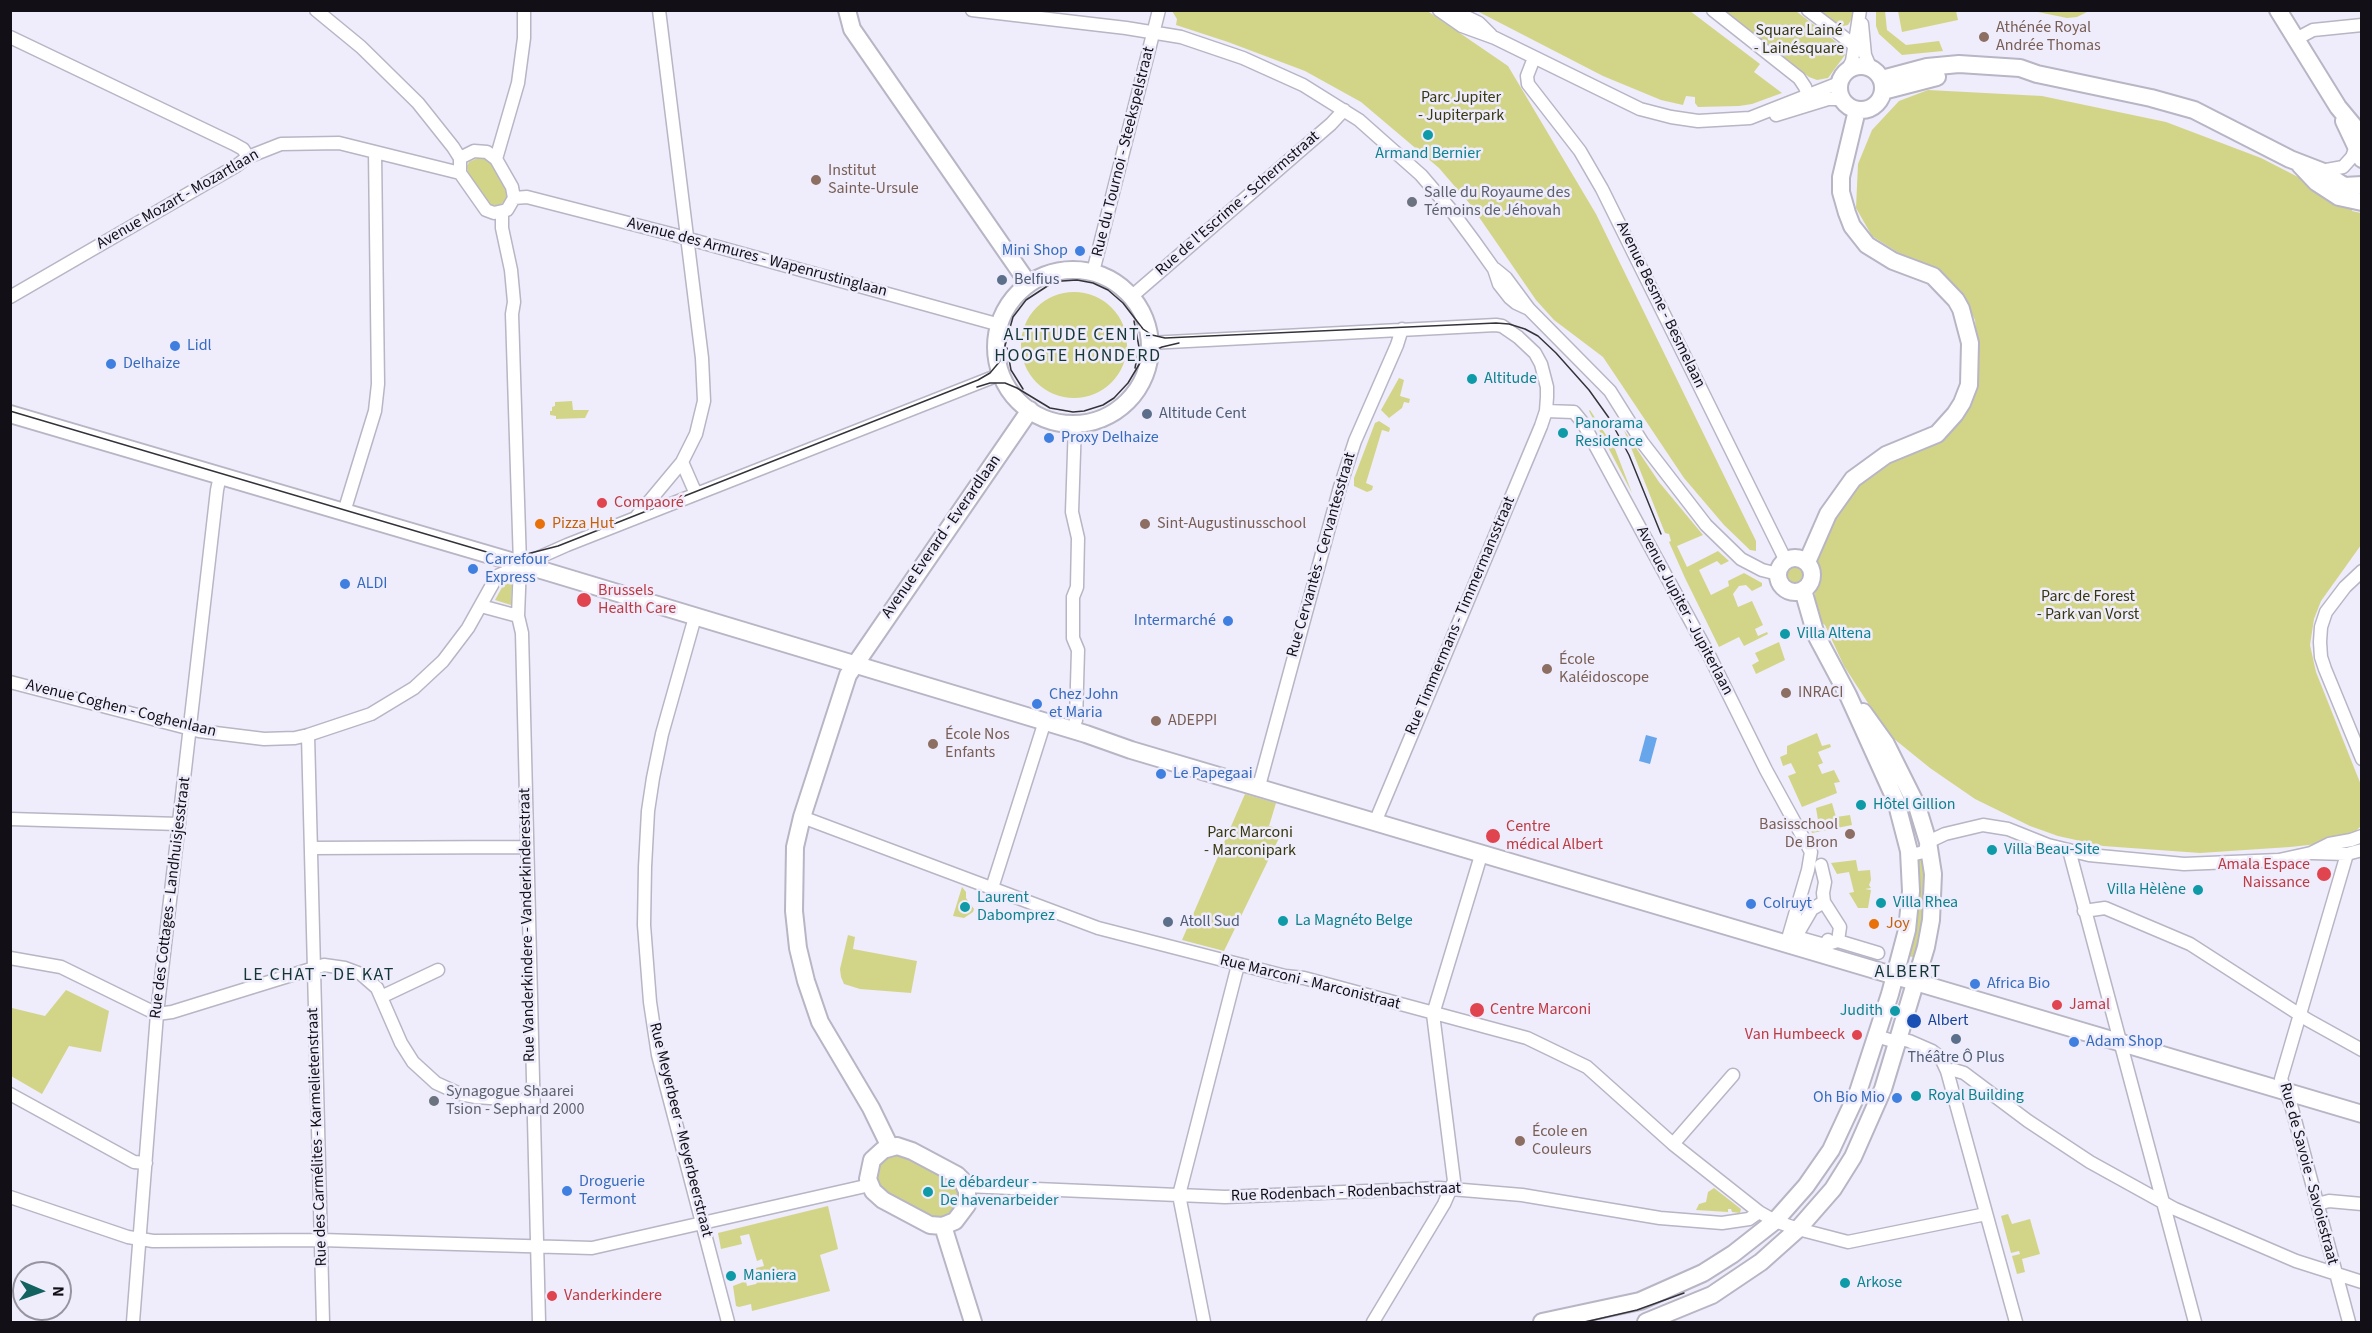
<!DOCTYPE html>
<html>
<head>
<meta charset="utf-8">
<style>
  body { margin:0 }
  #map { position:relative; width:2372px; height:1333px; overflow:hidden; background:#efecfc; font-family:"Source Sans 3",sans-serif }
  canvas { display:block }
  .frame { position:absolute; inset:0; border:12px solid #121016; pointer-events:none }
  .north { position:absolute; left:12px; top:1261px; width:60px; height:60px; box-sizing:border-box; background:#efecfc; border:2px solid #9794a0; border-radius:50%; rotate:92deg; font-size:16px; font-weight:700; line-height:24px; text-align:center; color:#121016 }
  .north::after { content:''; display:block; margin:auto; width:21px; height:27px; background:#126260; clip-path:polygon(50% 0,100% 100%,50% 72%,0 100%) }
</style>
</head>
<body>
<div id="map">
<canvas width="2372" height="1333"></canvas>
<div class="frame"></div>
<div class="north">N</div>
</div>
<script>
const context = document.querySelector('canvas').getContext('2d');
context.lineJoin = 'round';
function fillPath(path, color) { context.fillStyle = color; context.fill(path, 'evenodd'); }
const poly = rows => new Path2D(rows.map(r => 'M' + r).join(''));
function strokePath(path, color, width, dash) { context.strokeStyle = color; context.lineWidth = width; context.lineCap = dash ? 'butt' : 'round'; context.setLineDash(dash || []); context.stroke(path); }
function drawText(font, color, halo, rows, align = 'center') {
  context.font = font + ' "Source Sans 3",sans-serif'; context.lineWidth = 5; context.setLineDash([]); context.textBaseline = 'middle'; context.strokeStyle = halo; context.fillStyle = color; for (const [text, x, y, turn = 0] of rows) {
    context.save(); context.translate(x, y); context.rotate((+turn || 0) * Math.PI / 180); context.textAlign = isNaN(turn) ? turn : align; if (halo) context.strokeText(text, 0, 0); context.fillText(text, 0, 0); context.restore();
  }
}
fillPath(poly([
  [1172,11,1423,11,1429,12,1508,66,1596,214,1756,541,1756,551,1750,550,1724,525,1684,478,1603,357,1554,320,1536,300,1470,204,1439,168,1361,102,1305,71,1228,42,1176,25,1177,19],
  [1477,11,1690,11,1760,64,1754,72,1782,93,1752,104,1739,106,1698,107,1695,103,1695,97,1686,96,1683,105,1661,100,1603,76],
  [1723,11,1796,11,1844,48,1845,55,1828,78,1817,80,1809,77],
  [1815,11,1852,11,1853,17,1848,25,1838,27],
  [1876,11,1885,11,1887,30,1906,45,1939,41,1943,51,1902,55,1879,34,1876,26],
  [1898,11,1956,11,1958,20,1902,32],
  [2033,11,2089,10,2089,11,2077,17,2067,18],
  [1928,90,2042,96,2166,122,2261,158,2300,178,2320,192,2352,206,2352,211,2361,213,2361,545,2321,601,2314,619,2310,645,2316,672,2361,785,2361,826,2353,834,2318,844,2290,847,2200,853,2103,846,2058,836,2030,826,1975,799,1930,768,1888,734,1844,666,1825,625,1821,622,1814,597,1819,577,1817,560,1833,522,1860,481,1865,482,1891,463,1927,447,1973,392,1979,371,1975,320,1963,296,1942,273,1902,255,1872,236,1856,208,1858,164,1872,130,1899,101],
  [480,157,488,159,509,189,507,199,500,205,490,205,468,175,467,166,469,162],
  '1021 345a53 53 0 1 1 106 0a53 53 0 1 1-106 0Z',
  [1399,378,1404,380,1400,396,1410,399,1409,403,1404,402,1402,408,1389,418,1381,410],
  [572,401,573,410,589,410,585,418,556,419,556,416,550,415,550,411,552,411,552,407,555,406,555,402],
  [1590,410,1615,449,1632,493,1589,411],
  [1379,421,1390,428,1389,432,1382,430,1366,483,1373,486,1372,490,1367,492,1354,486,1354,478,1375,423],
  [1624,430,1659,482,1703,535,1677,546,1687,567,1718,551,1729,561,1721,565,1717,561,1699,570,1711,595,1729,586,1728,581,1744,573,1762,583,1762,586,1752,591,1746,585,1739,586,1733,594,1738,607,1752,601,1763,625,1755,629,1758,636,1767,632,1768,634,1744,646,1739,637,1719,647,1685,578,1669,542,1671,541,1669,534,1665,533],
  '1785 575a10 10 0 1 1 20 0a10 10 0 1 1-20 0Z',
  [505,582,512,584,511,605,495,600],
  [1779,642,1785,660,1756,674,1752,665,1759,661,1755,653],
  [1817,733,1822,746,1830,744,1831,747,1818,752,1823,763,1818,765,1822,774,1834,770,1840,782,1834,783,1837,793,1802,807,1788,776,1796,773,1791,763,1783,766,1780,757,1787,754,1787,746],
  [1245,794,1276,803,1269,826,1280,829,1282,831,1280,836,1224,951,1182,940],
  [1832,803,1836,817,1850,815,1852,825,1812,833,1808,824,1818,820,1816,808],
  [1924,857,1928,898,1917,958,1908,956,1918,859],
  [1856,860,1858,871,1870,870,1871,880,1869,885,1871,888,1865,889,1871,890,1868,908,1858,908,1849,893,1854,892,1849,872,1837,874,1831,863],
  [962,887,966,892,966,898,974,909,973,912,964,918,953,916],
  [848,935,855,937,853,949,917,961,911,993,860,989,844,984,841,977,840,969],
  [66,990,109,1011,101,1052,69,1046,42,1094,11,1076,11,1015,12,1008,45,1016],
  [891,1154,904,1154,954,1182,960,1191,959,1206,948,1217,935,1219,885,1194,876,1183,876,1168,879,1163],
  [1714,1188,1741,1209,1740,1213,1732,1212,1731,1209,1728,1209,1728,1212,1696,1210,1699,1204,1706,1202,1708,1192],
  [828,1206,838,1249,820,1255,830,1291,752,1311,751,1304,739,1307,736,1306,733,1286,746,1281,747,1286,756,1284,759,1280,756,1268,764,1266,762,1259,757,1261,749,1234,740,1236,742,1244,721,1249,718,1233],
  [2008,1214,2012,1224,2030,1219,2040,1254,2022,1259,2025,1272,2017,1274,2012,1256,2020,1254,2019,1251,2011,1253,2001,1216]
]), '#d2d588');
fillPath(poly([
  [1646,735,1657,738,1650,764,1639,761]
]), '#67a6eb');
const street = poly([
  [316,10,361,47,418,103,453,147,460,158,460,173,486,210,494,213,507,210,514,198,512,187,496,159,487,152,474,151,460,158],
  [972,10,1126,28,1181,37,1243,58,1303,85,1359,120,1421,175,1451,210,1474,241,1494,269,1499,284,1510,298,1516,303,1529,309],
  [1439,10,1462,26,1495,38,1640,109,1671,117,1698,121,1750,118,1839,83],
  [1452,10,1479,23,1491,35],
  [1713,10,1799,78,1805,87,1811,104],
  [1808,10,1854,45],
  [1862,24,1865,55,1870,67],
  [10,37,234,144,243,149,248,157],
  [2296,39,2313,30,2362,25],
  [1534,58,1527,76,1528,84,1580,151,1602,189,1786,561],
  [1848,69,1852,61,1860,10],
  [1776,115,1828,99,1842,99],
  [496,159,518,83,524,38,524,10],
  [2321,171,2343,167,2352,157,2355,149],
  [514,198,527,197,671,234,1000,325],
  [502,212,502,228,511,270,514,302,512,314,520,564,518,616,522,633,539,1322],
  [1495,269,1506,278,1529,309,1610,391,1642,442,1706,525,1741,559,1762,570,1778,574],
  [1093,272,1159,10],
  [10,297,236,166,248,157,281,144,339,143,460,173],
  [1131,297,1331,124,1344,110],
  [1149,343,1496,325,1502,326,1518,337,1535,353,1541,364,1547,387,1547,397,1546,411,1541,426,1376,820],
  [1546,411,1574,412,1583,423,1709,655,1766,770,1811,852,1808,870,1787,942],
  [682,462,696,494],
  [344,512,375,411,378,384,375,152],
  [637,516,682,462,696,434,704,401,702,358,659,10],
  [2362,571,2345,587,2326,612,2321,627,2320,642,2321,657,2325,669,2362,759],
  [481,606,518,616],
  [695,617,662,734,653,778,648,811,645,867,644,925,650,1002,658,1055,728,1322],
  [10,682,199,731,264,739,295,738,308,735,371,714,414,688,443,661,468,628,497,576,567,545,1001,374],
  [1073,730,1076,720,1078,650,1073,638,1073,597,1077,587,1078,538,1072,512,1075,423],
  [308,735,323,1322],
  [1259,786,1340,487,1355,441,1397,345,1402,329],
  [802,817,1098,928,1285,976,1304,978,1527,1038,1587,1067,1673,1144,1759,1212,1775,1221,1798,1229,1848,1242,1986,1214],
  [10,819,179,824],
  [311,848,526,847],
  [2069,850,2195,1322],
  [1909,851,1915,854,1924,852,1928,842,1945,834,1983,825,2008,829,2048,845,2089,855,2184,864,2279,860,2311,853,2329,844,2351,840,2362,836],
  [2312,853,2347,854,2362,850],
  [2347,854,2281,1079,2291,1105,2349,1322],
  [1821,865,1825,882,1823,893,1824,902,1840,927,1838,941],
  [992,888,1045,721],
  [2084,911,2105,908,2190,944,2308,1020,2362,1050],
  [1795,933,1798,933,1812,909,1824,902],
  [1798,933,1800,938,1825,945,1831,943],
  [1828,940,1831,943,1838,941,1878,953],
  [10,958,61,967,157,1014,172,1012,324,965,345,968,361,974,377,988,401,1043,413,1062,436,1083,460,1094,476,1097,533,1101],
  [381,997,438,970],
  [1876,1036,1893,1041,1900,1039,1909,1041,1932,1051,1941,1058,1947,1071,2016,1322],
  [1947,1071,1954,1070,1964,1073,2028,1121,2090,1162,2175,1209,2296,1261,2362,1282],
  [10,1094,134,1162,146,1163],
  [1673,1144,1733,1075],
  [965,1186,1225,1197,1439,1188,1522,1195,1660,1218,1722,1223,1749,1219,1759,1212],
  [10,1197,128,1237,153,1241,321,1240,592,1248,870,1185],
  [2318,1204,2329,1201,2362,1204],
  [133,1322,157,1014,217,490,220,476],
  [1204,1322,1179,1195,1238,965],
  [1373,1322,1444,1204,1454,1181,1433,1014,1482,852]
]);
const secondary = poly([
  [847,10,852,29,1028,283],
  [2278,10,2338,107,2362,136],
  '1839 88a22 22 0 1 1 44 0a22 22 0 1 1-44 0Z',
  [1882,79,1927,67,1959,64,2020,68,2037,74,2151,98,2194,110,2290,159,2321,171,2344,186,2362,185],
  [1883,91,1937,77],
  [2344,121,2362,159],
  [2300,165,2316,182,2339,197,2362,202],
  '996 347a77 77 0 1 1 154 0a77 77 0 1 1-154 0Z',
  [10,414,548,572,1086,734,1131,750,2362,1114],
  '1778 575a17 17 0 1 1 34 0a17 17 0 1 1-34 0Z',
  [1807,562,1828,514,1853,479,1886,455,1937,434,1955,414,1962,403,1969,385,1970,343,1961,309,1956,300,1933,276,1893,261,1867,245,1852,226,1847,213,1841,192,1841,177,1857,110],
  [897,1146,912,1151,957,1175,962,1180,967,1191,967,1205,955,1221,943,1226,930,1225,883,1200,873,1191,868,1179,872,1160,883,1150,897,1146],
  [890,1147,871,1108,820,1022,806,981,798,948,794,911,795,847,802,817,848,675,1030,410],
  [943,1226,973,1322],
  [1542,1322,1640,1301,1703,1273,1733,1254,1775,1221,1806,1186,1831,1150,1858,1092,1890,994,1907,930,1911,891,1909,851,1896,801,1848,695,1816,635,1803,590],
  [1646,1322,1712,1295,1761,1262,1798,1229,1833,1189,1853,1157,1883,1089,1926,947,1931,920,1933,874,1928,842,1917,806,1886,744,1863,712]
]);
strokePath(street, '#b8b5c5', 15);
strokePath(secondary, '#b8b5c5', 20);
strokePath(street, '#fff', 12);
strokePath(secondary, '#fff', 16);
strokePath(poly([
  [1134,321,1139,347,1135,368],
  [1007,348,1011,370,1023,389],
  [977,387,990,383,1005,383,1017,388,1050,408,1073,412,1084,411,1103,405,1114,398,1128,383,1140,363,1151,352,1162,347,1179,343],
  [10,411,473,548,497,555,519,556,558,546,978,380,990,373,1001,360,1013,317,1026,300,1049,285,1062,281,1077,280,1093,283,1108,290,1123,303,1143,329,1152,335,1165,338,1496,323,1509,324,1525,329,1538,336,1556,353,1589,390,1609,418,1629,455,1661,534],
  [1585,1322,1637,1310,1684,1293]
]), '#35333a', 1.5);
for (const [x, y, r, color] of [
  [1984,37,6,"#8d6e63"],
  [1428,135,6,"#0f9aa8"],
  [816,180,6,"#8d6e63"],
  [1412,202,6,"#6b7280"],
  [1080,251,6,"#3f7fe0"],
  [1002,280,6,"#5c6f8a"],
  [175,346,6,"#3f7fe0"],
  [111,364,6,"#3f7fe0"],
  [1472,379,6,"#0f9aa8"],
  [1147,414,6,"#5c6f8a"],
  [1563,433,6,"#0f9aa8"],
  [1049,438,6,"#3f7fe0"],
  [602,503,6,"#e0444e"],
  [540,524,6,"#e8710a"],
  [1145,524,6,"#8d6e63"],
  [473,569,6,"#3f7fe0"],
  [345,584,6,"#3f7fe0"],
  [584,600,8,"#e0444e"],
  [1228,621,6,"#3f7fe0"],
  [1785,634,6,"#0f9aa8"],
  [1547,669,6,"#8d6e63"],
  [1786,693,6,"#8d6e63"],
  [1037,704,6,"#3f7fe0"],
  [1156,721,6,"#8d6e63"],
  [933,744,6,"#8d6e63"],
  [1161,774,6,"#3f7fe0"],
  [1861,805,6,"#0f9aa8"],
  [1850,834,6,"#8d6e63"],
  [1493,836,8,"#e0444e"],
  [1992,850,6,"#0f9aa8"],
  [2324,874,8,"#e0444e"],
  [2198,890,6,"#0f9aa8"],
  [1881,903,6,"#0f9aa8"],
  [1751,904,6,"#3f7fe0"],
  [965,907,6,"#0f9aa8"],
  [1283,921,6,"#0f9aa8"],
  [1168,922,6,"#5c6f8a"],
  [1874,924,6,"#e8710a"],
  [1975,984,6,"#3f7fe0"],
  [2057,1005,6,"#e0444e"],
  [1477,1010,8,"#e0444e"],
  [1895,1011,6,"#0f9aa8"],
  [1914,1021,8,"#1a4fb4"],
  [1857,1035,6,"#e0444e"],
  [1956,1039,6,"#5c6f8a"],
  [2074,1042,6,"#3f7fe0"],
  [1916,1096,6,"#0f9aa8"],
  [1897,1098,6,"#3f7fe0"],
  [434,1101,6,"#6b7280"],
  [1520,1141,6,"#8d6e63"],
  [567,1191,6,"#3f7fe0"],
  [928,1192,6,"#0f9aa8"],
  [731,1276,6,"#0f9aa8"],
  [1845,1283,6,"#0f9aa8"],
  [552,1296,6,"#e0444e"]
]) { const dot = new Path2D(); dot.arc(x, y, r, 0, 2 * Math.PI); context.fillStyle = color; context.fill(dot); strokePath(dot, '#efecfc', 2); }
drawText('16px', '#785e54', '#efecfc', [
  ["Athénée Royal",1996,28],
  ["Andrée Thomas",1996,46],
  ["Institut",828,171],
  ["Sainte-Ursule",828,189],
  ["Sint-Augustinusschool",1157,524],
  ["École",1559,660],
  ["Kaléidoscope",1559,678],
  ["INRACI",1798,693],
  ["ADEPPI",1168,721],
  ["École Nos",945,735],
  ["Enfants",945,753],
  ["Basisschool",1838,825,"right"],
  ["De Bron",1838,843,"right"],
  ["École en",1532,1132],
  ["Couleurs",1532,1150]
], 'left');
drawText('16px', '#37370e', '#efecfc', [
  ["Square Lainé",1799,31],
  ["- Lainésquare",1799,49],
  ["Parc Jupiter",1461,98],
  ["- Jupiterpark",1461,116],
  ["Parc de Forest",2088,597],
  ["- Park van Vorst",2088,615],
  ["Parc Marconi",1250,833],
  ["- Marconipark",1250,851]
]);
drawText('16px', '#121016', '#efecfc', [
  ["Rue du Tournoi - Steekspelstraat",1124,152,-76],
  ["Avenue Mozart - Mozartlaan",178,200,-30],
  ["Rue de l'Escrime - Schermstraat",1238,204,-41],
  ["Avenue des Armures - Wapenrustinglaan",757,258,15],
  ["Avenue Besme - Besmelaan",1660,305,64],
  ["Avenue Everard - Everardlaan",942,537,-55],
  ["Rue Cervantès - Cervantesstraat",1322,555,-74],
  ["Avenue Jupiter - Jupiterlaan",1684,611,62],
  ["Rue Timmermans - Timmermansstraat",1461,616,-67],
  ["Avenue Coghen - Coghenlaan",121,709,14],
  ["Rue des Cottages - Landhuisjesstraat",171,898,-83],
  ["Rue Vanderkindere - Vanderkinderestraat",528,925,-91],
  ["Rue Marconi - Marconistraat",1310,983,14],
  ["Rue Meyerbeer - Meyerbeerstraat",680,1130,76],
  ["Rue des Carmélites - Karmelietenstraat",318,1137,-92],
  ["Rue de Savoie - Savoiestraat",2308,1174,75],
  ["Rue Rodenbach - Rodenbachstraat",1346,1193,-2]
]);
drawText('16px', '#0d838f', '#efecfc', [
  ["Armand Bernier",1428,154,"center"],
  ["Altitude",1484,379],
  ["Panorama",1575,424],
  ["Residence",1575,442],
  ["Villa Altena",1797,634],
  ["Hôtel Gillion",1873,805],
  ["Villa Beau-Site",2004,850],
  ["Villa Hèlène",2186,890,"right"],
  ["Laurent",977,898],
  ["Dabomprez",977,916],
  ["Villa Rhea",1893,903],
  ["La Magnéto Belge",1295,921],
  ["Judith",1883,1011,"right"],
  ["Royal Building",1928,1096],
  ["Le débardeur -",940,1183],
  ["De havenarbeider",940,1201],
  ["Maniera",743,1276],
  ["Arkose",1857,1283]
], 'left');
drawText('16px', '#5b616d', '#efecfc', [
  ["Salle du Royaume des",1424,193],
  ["Témoins de Jéhovah",1424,211],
  ["Synagogue Shaarei",446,1092],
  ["Tsion - Sephard 2000",446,1110]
], 'left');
drawText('16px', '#366cbe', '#efecfc', [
  ["Mini Shop",1068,251,"right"],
  ["Lidl",187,346],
  ["Delhaize",123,364],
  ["Proxy Delhaize",1061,438],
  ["Carrefour",485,560],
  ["Express",485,578],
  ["ALDI",357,584],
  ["Intermarché",1216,621,"right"],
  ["Chez John",1049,695],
  ["et Maria",1049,713],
  ["Le Papegaai",1173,774],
  ["Colruyt",1763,904],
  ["Africa Bio",1987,984],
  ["Adam Shop",2086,1042],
  ["Oh Bio Mio",1885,1098,"right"],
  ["Droguerie",579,1182],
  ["Termont",579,1200]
], 'left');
drawText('16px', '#4e5e75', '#efecfc', [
  ["Belfius",1014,280],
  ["Altitude Cent",1159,414],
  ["Atoll Sud",1180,922],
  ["Théâtre Ô Plus",1956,1058,"center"]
], 'left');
drawText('16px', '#be3a42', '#efecfc', [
  ["Compaoré",614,503],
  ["Brussels",598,591],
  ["Health Care",598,609],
  ["Centre",1506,827],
  ["médical Albert",1506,845],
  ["Amala Espace",2310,865,"right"],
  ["Naissance",2310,883,"right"],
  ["Jamal",2069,1005],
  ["Centre Marconi",1490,1010],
  ["Van Humbeeck",1845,1035,"right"],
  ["Vanderkindere",564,1296]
], 'left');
drawText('16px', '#c56008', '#efecfc', [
  ["Pizza Hut",552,524],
  ["Joy",1886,924]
], 'left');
drawText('16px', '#164399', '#efecfc', [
  ["Albert",1928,1021]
], 'left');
context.letterSpacing = '1.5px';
drawText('18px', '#143736', '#efecfc', [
  ["ALTITUDE CENT -",1078,336],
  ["HOOGTE HONDERD",1078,357],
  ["ALBERT",1908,973],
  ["LE CHAT - DE KAT",319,976]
]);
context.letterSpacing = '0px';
</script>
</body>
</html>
